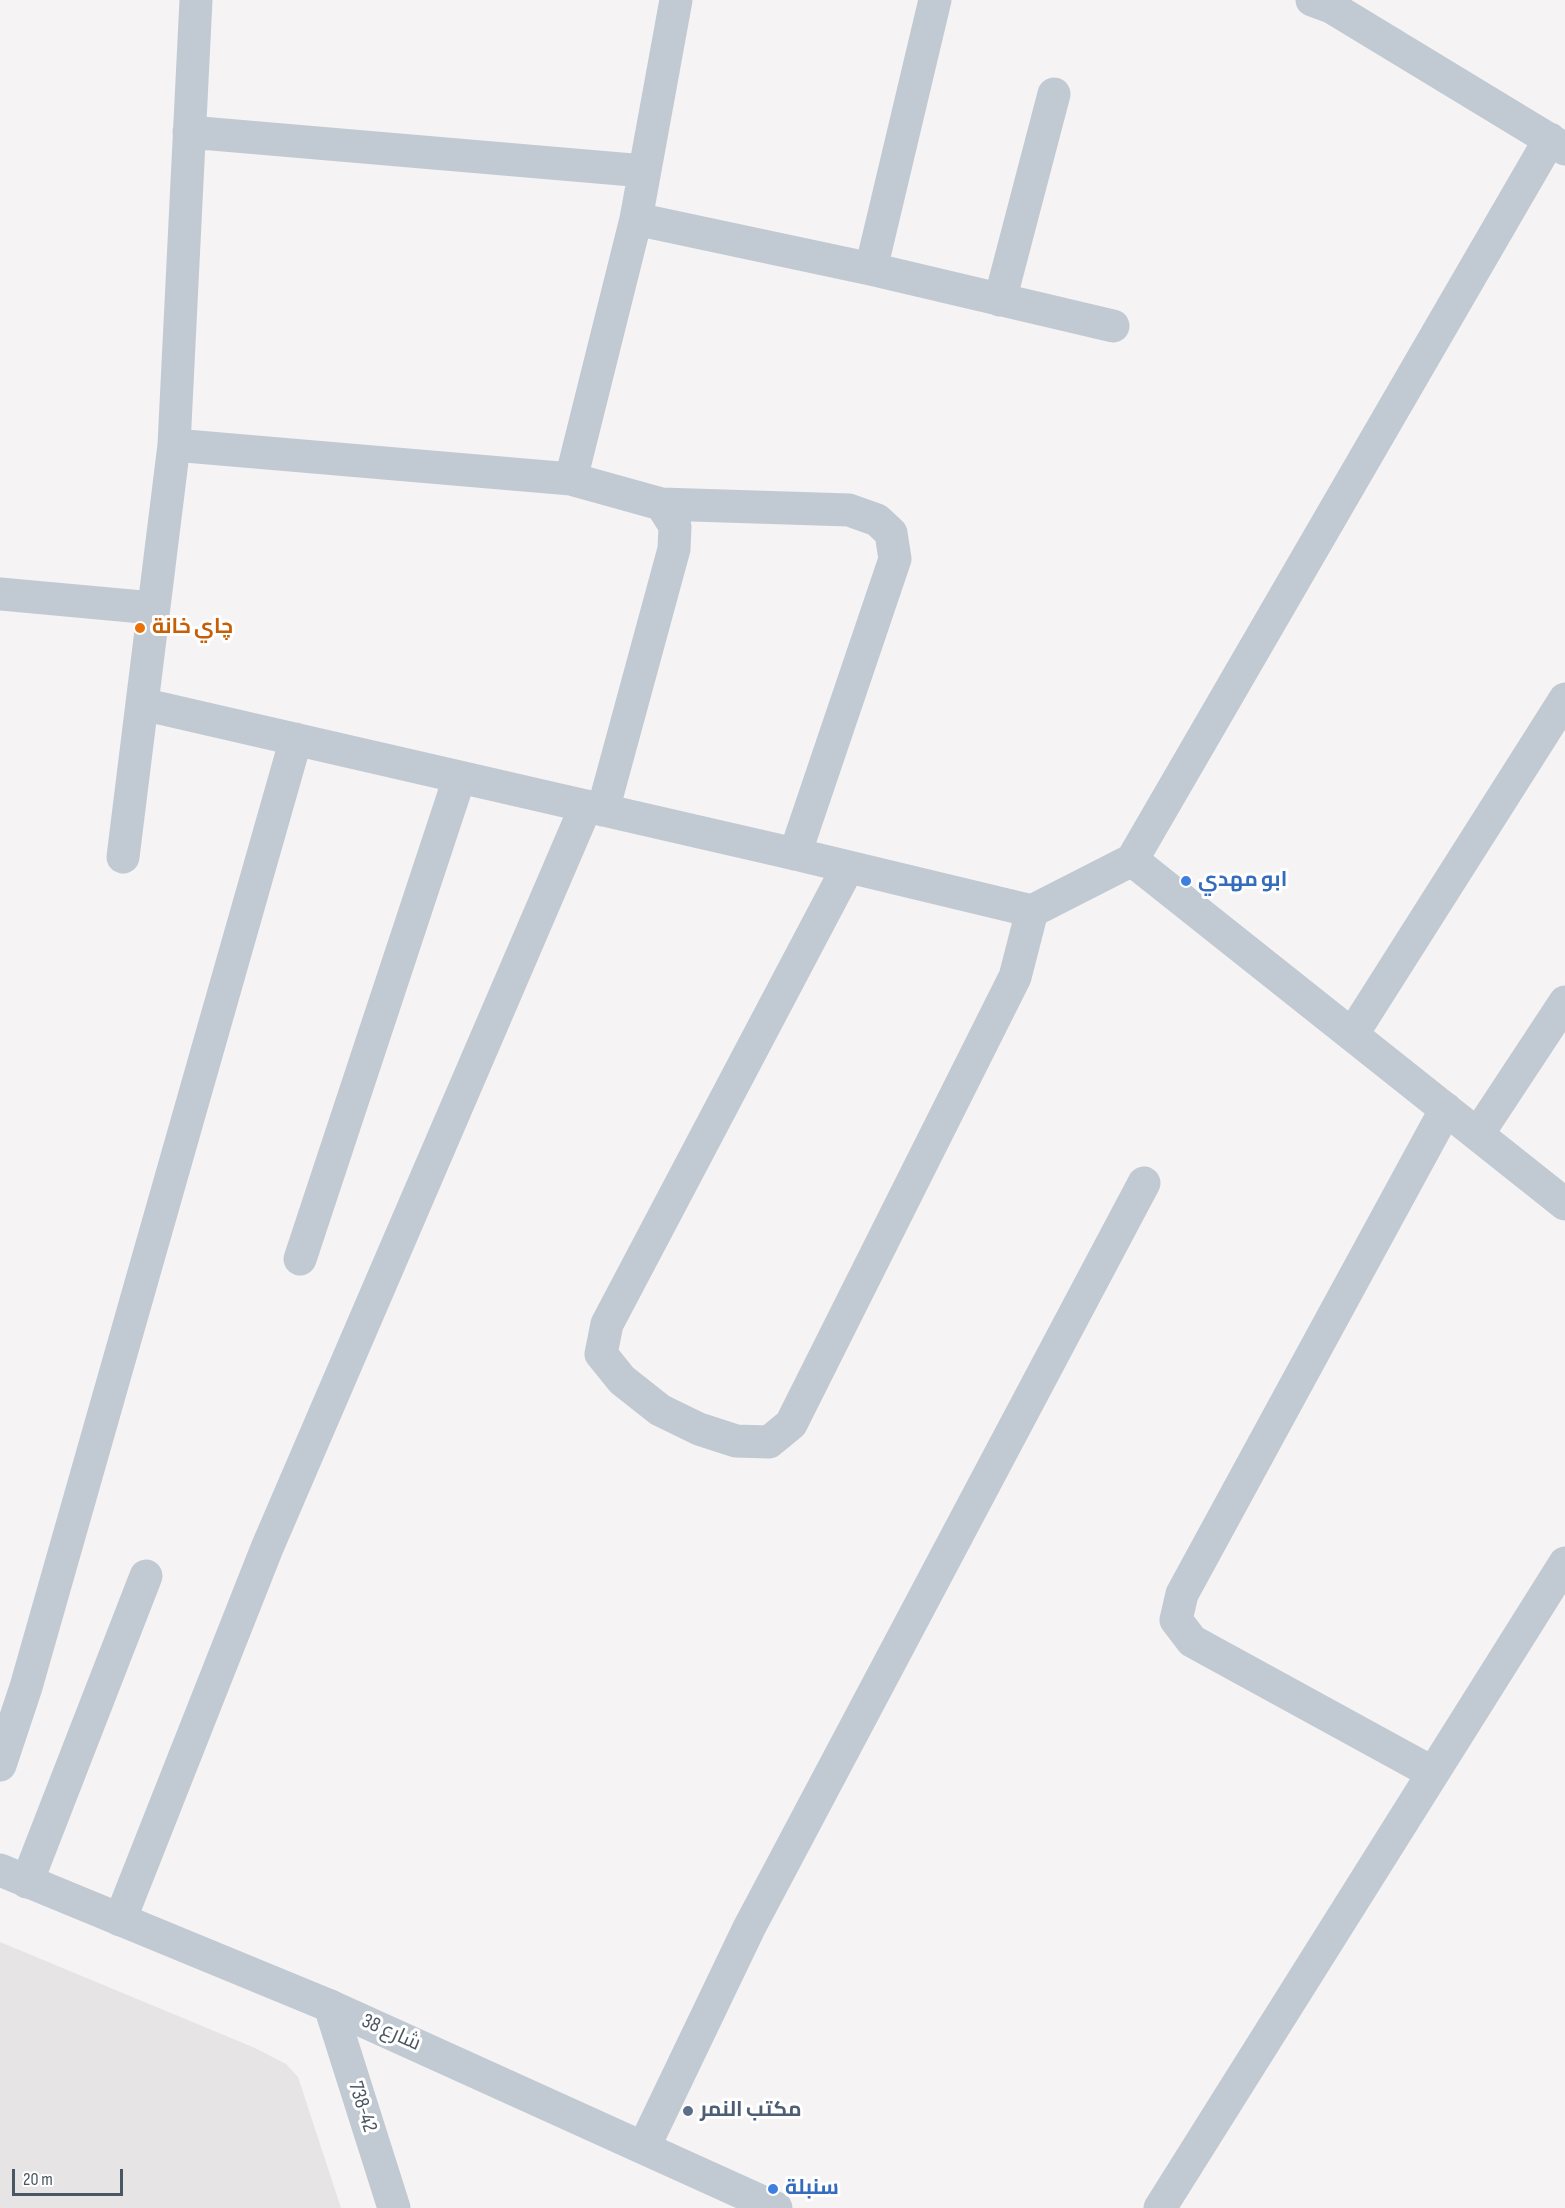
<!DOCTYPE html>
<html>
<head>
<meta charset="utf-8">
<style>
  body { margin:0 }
  #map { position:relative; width:1565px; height:2208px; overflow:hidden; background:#f5f3f3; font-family:"Sofia Sans Condensed",sans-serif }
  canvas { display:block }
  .scale { position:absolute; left:12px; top:2169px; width:111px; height:27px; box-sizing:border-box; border:3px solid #4a5661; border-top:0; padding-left:8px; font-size:18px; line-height:21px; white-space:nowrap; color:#4a5661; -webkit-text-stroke:4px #fff; paint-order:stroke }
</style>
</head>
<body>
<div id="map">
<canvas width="1565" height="2208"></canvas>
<div class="scale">20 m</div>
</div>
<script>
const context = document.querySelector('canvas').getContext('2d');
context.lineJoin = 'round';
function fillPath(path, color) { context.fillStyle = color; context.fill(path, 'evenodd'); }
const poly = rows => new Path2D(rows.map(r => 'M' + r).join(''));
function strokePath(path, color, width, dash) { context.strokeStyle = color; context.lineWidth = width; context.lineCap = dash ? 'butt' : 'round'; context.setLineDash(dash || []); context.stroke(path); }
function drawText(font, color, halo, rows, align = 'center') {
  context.font = font + ' "Sofia Sans Condensed",Cairo,sans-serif'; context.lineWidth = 6; context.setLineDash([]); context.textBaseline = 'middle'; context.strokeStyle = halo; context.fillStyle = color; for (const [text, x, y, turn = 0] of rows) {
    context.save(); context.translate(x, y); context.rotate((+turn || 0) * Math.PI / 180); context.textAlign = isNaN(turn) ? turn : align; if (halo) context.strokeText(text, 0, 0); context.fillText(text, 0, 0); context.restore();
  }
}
fillPath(poly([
  [0,1942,255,2048,286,2064,298,2077,341,2208,0,2208]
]), '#e6e4e5');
strokePath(poly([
  [1312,0,1331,7,1565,149],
  [189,132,644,171],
  [636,219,871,269,1113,326],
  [871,269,935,0],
  [1000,300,1054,94],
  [174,445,571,479,661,504,675,526,674,549,603,810],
  [571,479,636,219,676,0],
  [661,504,849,510,877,520,891,533,895,559,795,854],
  [0,594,153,608],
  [142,704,795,854,1032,911,1132,860,1550,139],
  [123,857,174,445,196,0],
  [1132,860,1565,1204],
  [848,867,607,1324,601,1354,622,1380,660,1410,699,1429,736,1441,769,1442,791,1424,1015,977,1032,911],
  [1352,1035,1565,699],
  [1478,1134,1565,1002],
  [300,1259,459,779],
  [0,1765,26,1687,296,739],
  [1433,1773,1192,1641,1176,1620,1182,1594,1446,1109],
  [27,1882,146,1576],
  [120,1920,267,1548,586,806],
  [330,2006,394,2208],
  [644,2147,749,1928,1144,1183],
  [1160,2208,1565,1563]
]), '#c1cad2', 33);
strokePath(poly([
  [0,1870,330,2006,776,2208]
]), '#c1cad2', 33);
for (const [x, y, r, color] of [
  [140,628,6,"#e8710a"],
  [1186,881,6,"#3f7fe0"],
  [688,2111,6,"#5c6f8a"],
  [773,2189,6,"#3f7fe0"]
]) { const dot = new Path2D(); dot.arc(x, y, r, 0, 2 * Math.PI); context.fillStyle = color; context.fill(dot); strokePath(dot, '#fff', 2); }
drawText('bold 21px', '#c56008', '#fff', [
  ["چاي خانة",152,628]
], 'left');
drawText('bold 21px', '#366cbe', '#fff', [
  ["ابو مهدي",1198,881],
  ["سنبلة",785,2189]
], 'left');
drawText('21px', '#4a5661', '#fff', [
  ["شارع 38",391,2033,24],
  ["738-42",362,2107,72]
]);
drawText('bold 21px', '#4e5e75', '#fff', [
  ["مكتب النمر",700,2111]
], 'left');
</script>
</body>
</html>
